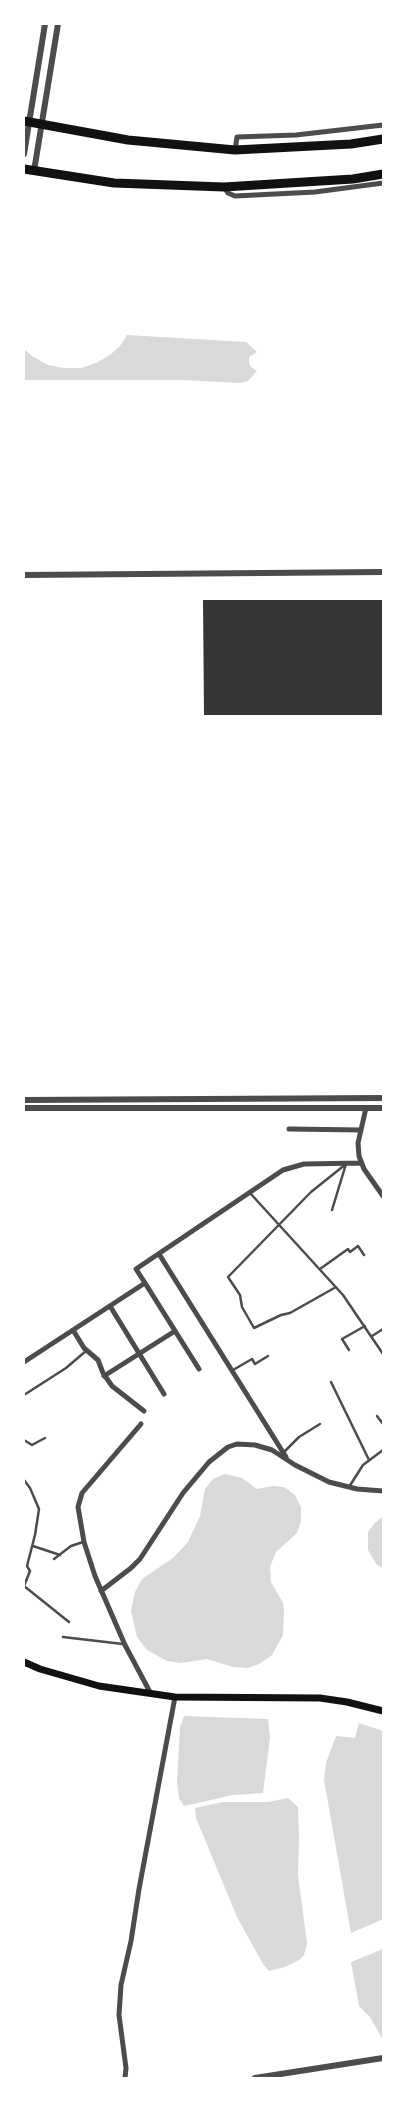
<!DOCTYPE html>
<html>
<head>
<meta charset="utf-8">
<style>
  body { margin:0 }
  #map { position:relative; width:407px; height:2102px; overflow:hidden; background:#fff; font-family:Lato,sans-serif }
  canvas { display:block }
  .frame { position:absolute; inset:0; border:25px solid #fff; pointer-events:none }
</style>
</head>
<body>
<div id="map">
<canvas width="407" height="2102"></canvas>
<div class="frame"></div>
</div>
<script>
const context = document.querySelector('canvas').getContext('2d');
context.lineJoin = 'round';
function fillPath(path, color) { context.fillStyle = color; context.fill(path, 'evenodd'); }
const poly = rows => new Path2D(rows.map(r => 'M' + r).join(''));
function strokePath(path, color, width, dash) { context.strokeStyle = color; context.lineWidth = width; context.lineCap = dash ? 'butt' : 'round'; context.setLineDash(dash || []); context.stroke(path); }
fillPath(poly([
  [127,335,246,342,257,352,249,357,249,363,251,367,257,371,248,381,241,383,183,380,24,380,24,349,32,356,48,365,64,368,81,368,96,363,110,355,120,346],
  [225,1474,242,1478,257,1489,273,1486,284,1487,295,1495,301,1507,301,1521,297,1533,276,1552,270,1567,271,1582,283,1603,284,1611,283,1635,272,1655,259,1664,248,1668,233,1667,207,1659,181,1663,167,1661,147,1650,137,1637,131,1611,135,1592,142,1579,173,1558,188,1542,200,1516,205,1489,213,1479],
  [383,1516,383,1568,377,1565,368,1550,368,1532,374,1524],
  [184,1716,268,1719,270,1738,263,1793,233,1795,184,1806,179,1798,177,1782,180,1727],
  [359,1723,383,1731,383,1919,351,1933,324,1780,326,1763,336,1736,355,1738],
  [288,1798,298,1807,299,1836,298,1875,307,1943,304,1955,299,1960,285,1967,269,1971,263,1964,237,1917,196,1818,195,1808,223,1802,268,1802],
  [383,1949,383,2040,370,2017,359,2006,351,1962]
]), '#d9d9d9');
fillPath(poly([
  [203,600,383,600,383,715,204,715]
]), '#353535');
strokePath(poly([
  [250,1193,343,1295,383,1354],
  [332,1210,346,1164],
  [320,1269,348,1249,350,1252,358,1246,364,1255],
  [336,1287,290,1313,281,1315,254,1328,242,1307,240,1295,228,1277,311,1192,346,1164],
  [372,1336,383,1329],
  [349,1350,342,1339,365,1326],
  [233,1370,252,1359,255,1364,268,1356],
  [331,1382,369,1460],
  [24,1395,66,1368,86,1351],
  [377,1416,383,1424],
  [24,1440,32,1445,45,1438],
  [284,1452,299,1437,320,1424],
  [24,1480,30,1488,39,1509,35,1535,27,1566,30,1571,24,1586],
  [349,1487,363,1465,383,1450],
  [33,1546,60,1555],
  [54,1559,71,1546,83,1542],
  [24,1586,69,1622],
  [63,1637,123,1644]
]), '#4c4c4c', 2.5);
strokePath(poly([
  [235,150,237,137,296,135,383,125],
  [224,187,228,193,235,196,315,192,383,183],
  [366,1108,358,1143,359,1156,364,1169,383,1196],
  [289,1129,361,1130],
  [159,1254,286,1457],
  [145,1283,136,1269,283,1170,304,1164,361,1163],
  [110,1306,164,1394],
  [73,1330,84,1348,98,1360,103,1373,112,1386,144,1411],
  [24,1362,145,1283,199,1369],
  [104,1376,175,1331],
  [141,1424,82,1493,78,1507,84,1542,95,1576,125,1645,151,1694],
  [101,1591,131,1568,140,1559,183,1493,209,1462,228,1447,237,1444,255,1445,272,1450,295,1465,329,1482,357,1489,383,1491],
  [125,2078,126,2068,119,2015,121,1985,131,1941,139,1889,175,1697]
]), '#4c4c4c', 5);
strokePath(poly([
  [24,154,45,24],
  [34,171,58,24],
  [24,575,383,572],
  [24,1100,383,1098],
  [24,1108,383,1108],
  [255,2078,383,2058]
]), '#4c4c4c', 6);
strokePath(poly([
  [24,1662,40,1669,99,1686,175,1697,320,1698,347,1702,383,1711]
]), '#111', 7);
strokePath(poly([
  [24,121,128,140,235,150,351,144,383,139],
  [24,169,114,183,224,187,353,179,383,174]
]), '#111', 9);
</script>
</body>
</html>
